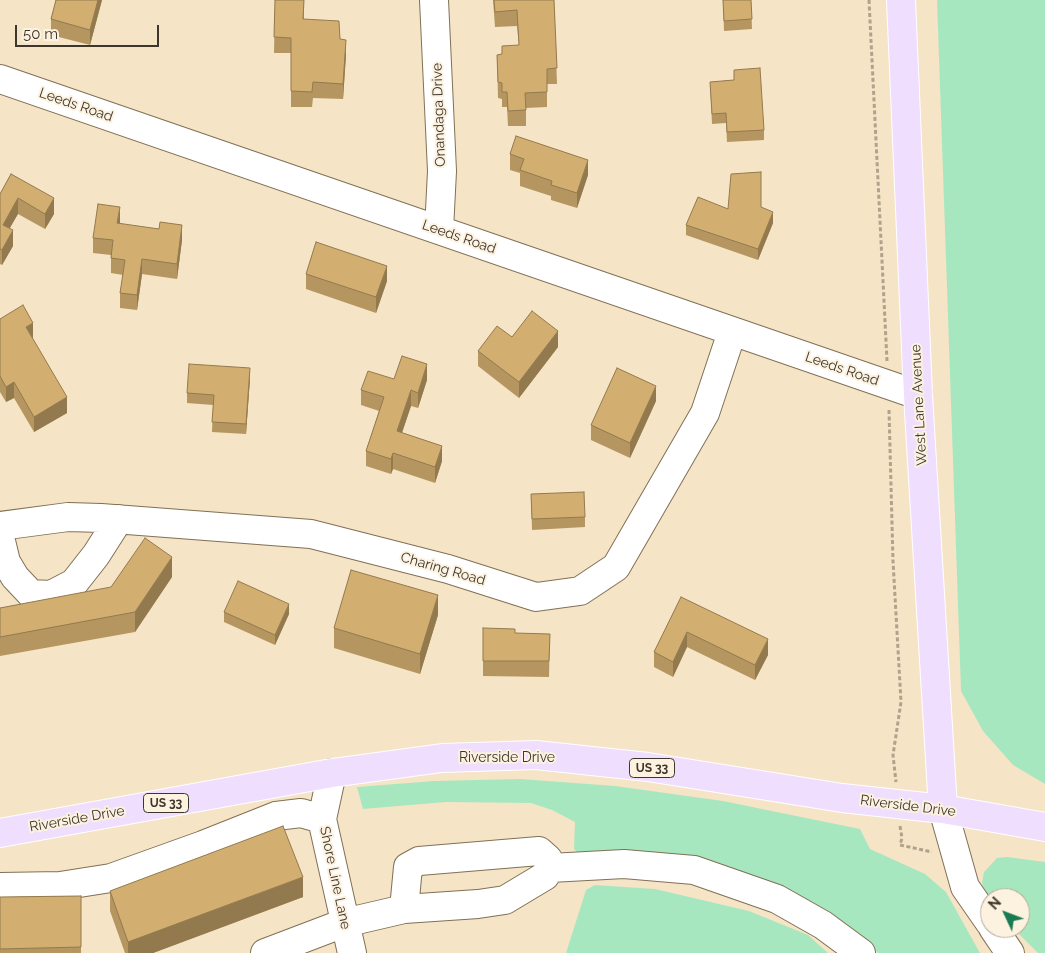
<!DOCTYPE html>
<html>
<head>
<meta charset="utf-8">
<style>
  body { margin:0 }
  #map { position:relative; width:1045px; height:953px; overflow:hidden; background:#f6e4c6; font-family:Raleway,sans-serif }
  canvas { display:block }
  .north { position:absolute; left:980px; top:888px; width:50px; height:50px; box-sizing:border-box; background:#fdf2e0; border:1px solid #b0a797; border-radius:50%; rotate:313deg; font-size:14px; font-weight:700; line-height:20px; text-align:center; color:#3d362a }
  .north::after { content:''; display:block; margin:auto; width:18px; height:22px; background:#197b52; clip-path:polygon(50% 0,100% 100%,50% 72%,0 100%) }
  .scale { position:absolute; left:15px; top:25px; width:144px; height:22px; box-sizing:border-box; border:2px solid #3d362a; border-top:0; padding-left:6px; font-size:15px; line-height:18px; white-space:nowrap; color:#3d362a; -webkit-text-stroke:4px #fdf2e0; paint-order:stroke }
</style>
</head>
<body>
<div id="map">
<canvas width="1045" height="953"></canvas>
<div class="north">N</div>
<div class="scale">50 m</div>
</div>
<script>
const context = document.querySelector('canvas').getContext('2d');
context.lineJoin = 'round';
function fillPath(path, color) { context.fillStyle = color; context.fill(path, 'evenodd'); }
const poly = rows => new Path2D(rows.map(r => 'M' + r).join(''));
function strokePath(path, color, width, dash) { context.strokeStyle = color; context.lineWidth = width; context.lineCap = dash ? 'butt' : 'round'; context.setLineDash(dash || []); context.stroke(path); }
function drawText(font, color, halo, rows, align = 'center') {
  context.font = font + ' Raleway,sans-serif'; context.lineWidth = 4; context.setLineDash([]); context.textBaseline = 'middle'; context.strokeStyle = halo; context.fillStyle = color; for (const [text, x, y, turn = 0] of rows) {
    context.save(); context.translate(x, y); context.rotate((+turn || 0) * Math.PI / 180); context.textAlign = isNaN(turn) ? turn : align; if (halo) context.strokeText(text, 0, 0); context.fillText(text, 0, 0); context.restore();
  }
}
fillPath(poly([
  [937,0,1045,0,1045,784,1013,765,983,731,961,691],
  [520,779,615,786,723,801,860,829,870,849,925,874,946,892,980,953,878,953,856,931,828,911,775,884,731,868,663,858,582,857,574,849,575,822,552,810,531,803,446,802,363,809,357,787,434,781],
  [1007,857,1045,862,1045,953,1038,953,1013,928,1020,928,1020,898,990,898,990,904,985,894,982,883,984,872,997,858],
  [595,885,655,889,749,911,808,935,828,953,566,953,586,890]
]), '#a7e7c0');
const minor = poly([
  [434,0,442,171,439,230],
  [0,79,918,395],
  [0,526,68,517,101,518,311,534,448,569,536,597,580,591,616,567,705,413,732,332],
  [0,537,6,562,15,577,31,594,51,595,74,583,96,555,119,519],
  [332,773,322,819,352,953],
  [943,809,965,887,990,923],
  [550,868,624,864,694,870,777,899,823,925,861,953],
  [0,887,60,886,111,878,203,845,276,816,301,813,322,819],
  [404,909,408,867,419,861,539,851,548,859,550,868],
  [993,928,1010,953],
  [265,953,344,923,404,909,478,904,505,900,545,876,550,868]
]);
const major = poly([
  [901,0,918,395,943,809],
  [0,833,332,773,442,758,536,755,648,767,842,798,943,809,1045,827]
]);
strokePath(minor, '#807055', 30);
strokePath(major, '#fff', 30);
strokePath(poly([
  [869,0,887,361],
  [889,410,893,561,901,702,893,755,896,782],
  [900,826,902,838,900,845,932,852]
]), '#b0a28b', 3, [4, 2.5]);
strokePath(minor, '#fff', 28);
strokePath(major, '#efdefe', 28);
fillPath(poly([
  [56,0,102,0,90,45,51,35,51,19],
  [275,0,304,0,304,19,340,39,346,55,343,99,313,98,312,107,291,107,291,53,274,53],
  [493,0,554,0,557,84,547,84,547,107,526,108,526,126,508,126,507,107,502,107,502,99,498,98,497,55,502,54,519,45,517,26,495,27],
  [723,0,751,0,752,29,724,31],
  [734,70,764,130,764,140,727,142,726,123,712,124,710,82,734,80],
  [510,154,588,175,577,208,551,200,551,196,520,186,520,173,510,170],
  [11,174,54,214,45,229,18,214,9,228,13,246,2,265,0,264,0,194],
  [761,207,773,223,758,260,686,235,686,225,728,209],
  [120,224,182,240,177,279,142,274,137,310,120,308,120,293,123,275,111,273,111,255,93,253,93,238],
  [306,274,387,281,376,313,306,289],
  [0,319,33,338,32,339,67,413,34,432,14,398,6,402,0,392],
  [512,337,558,347,519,398,478,366,478,351],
  [250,378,246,434,212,432,213,405,187,403,187,393],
  [394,379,427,380,418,408,411,406,402,433,442,461,435,483,393,469,391,474,366,466,366,451,379,411,361,405,361,390],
  [656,401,630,458,591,440,591,425],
  [531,494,585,517,585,527,532,530],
  [172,577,135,632,0,656,0,608],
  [681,597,768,655,755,680,687,647,673,677,654,667,654,652],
  [224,612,289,614,275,645,224,622],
  [438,615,420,674,334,648,334,628],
  [550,634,549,677,483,676,483,661],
  [110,891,303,897,153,953,125,953,110,911],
  [81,896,81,953,0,953,0,897]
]), '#b59660');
fillPath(poly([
  [98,0,102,0,90,45,90,30],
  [346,40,346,55,343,99,343,84],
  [588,160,588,175,577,208,577,193],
  [18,198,18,214,3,240,3,225],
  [54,198,54,214,45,229,45,214],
  [120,207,120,223,117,238,117,223],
  [773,212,773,223,758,260,758,249],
  [182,225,182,240,177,279,177,264],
  [13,230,13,246,2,265,2,250],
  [142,259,142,274,137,310,137,295],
  [387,266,387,281,376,313,376,297],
  [33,323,33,338,26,343,26,327],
  [558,331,558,347,519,398,519,382],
  [427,364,427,380,418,408,418,393],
  [250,368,250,378,246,434,246,424],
  [14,382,14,398,6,402,6,387],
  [656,386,656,401,630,458,630,443],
  [411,390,411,406,397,447,397,431],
  [67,397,67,413,34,432,34,417],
  [442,446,442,461,435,483,435,467],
  [393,453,393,469,391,474,391,459],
  [172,557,172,577,135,632,135,612],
  [438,595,438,615,420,674,420,654],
  [289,604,289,614,275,645,275,635],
  [687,632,687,647,673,677,673,662],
  [768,639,768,655,755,680,755,665],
  [303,877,303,897,153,953,128,953,128,942]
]), '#937a4e');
const building = poly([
  [56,0,98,0,90,30,51,19,56,0],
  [275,0,304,0,303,19,339,21,340,39,346,40,343,84,313,82,312,92,291,91,291,38,274,37,275,0],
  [494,0,554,0,557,68,547,69,547,92,525,93,526,110,508,111,507,92,502,92,502,83,498,82,497,55,502,54,502,46,519,45,517,10,495,12,494,0],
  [723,0,751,0,752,19,724,21,723,0],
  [760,68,764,130,727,132,726,113,712,114,710,82,734,80,734,70,760,68],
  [516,136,588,160,577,193,551,185,552,181,520,170,524,159,510,154,516,136],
  [761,172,761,207,773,212,758,249,686,225,698,197,728,209,731,174,761,172],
  [11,174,54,198,45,214,18,198,3,225,13,230,2,250,0,249,0,194,11,174],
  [98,204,120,207,117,223,159,229,160,222,182,225,177,264,142,259,137,295,120,293,125,260,111,258,113,240,93,238,98,204],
  [316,242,387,266,376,297,306,274,316,242],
  [23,305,33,323,26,327,67,397,34,417,14,382,6,387,0,376,0,319,23,305],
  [532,311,558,331,519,382,478,351,497,326,512,337,532,311],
  [402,356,427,364,418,393,411,390,397,431,442,446,435,467,393,453,391,459,366,451,384,397,361,390,368,371,394,379,402,356],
  [189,364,250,368,246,424,212,422,214,395,187,393,189,364],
  [617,368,656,386,630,443,591,425,617,368],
  [584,492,585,517,532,519,531,494,584,492],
  [145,538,172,557,135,612,0,637,0,608,111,587,145,538],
  [351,570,438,595,420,654,334,628,351,570],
  [238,581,289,604,275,635,224,612,238,581],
  [681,597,768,639,755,665,687,632,673,662,654,652,681,597],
  [483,628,515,629,515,633,550,634,549,661,483,661,483,628],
  [283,826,303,877,128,942,110,891,283,826],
  [81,896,81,947,0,949,0,897,81,896]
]);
fillPath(building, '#d2ae70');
strokePath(building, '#937a4e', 1);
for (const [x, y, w] of [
  [652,768,45],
  [166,803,45]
]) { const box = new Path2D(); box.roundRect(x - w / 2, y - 9.5, w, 19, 4); context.fillStyle = '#fdf2e0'; context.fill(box); strokePath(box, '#3d362a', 1); }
drawText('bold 12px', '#3d362a', null, [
  ["US 33",652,768],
  ["US 33",166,803]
]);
drawText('14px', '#3d362a', '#fdf2e0', [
  ["Leeds Road",76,105,19],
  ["Onandaga Drive",439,115,-92],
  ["Leeds Road",459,237,19],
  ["Leeds Road",842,369,19],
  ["West Lane Avenue",919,405,-93],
  ["Charing Road",443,569,16],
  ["Riverside Drive",507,758],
  ["Riverside Drive",908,806,7],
  ["Riverside Drive",77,819,-10],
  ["Shore Line Lane",335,878,78]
]);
</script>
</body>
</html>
